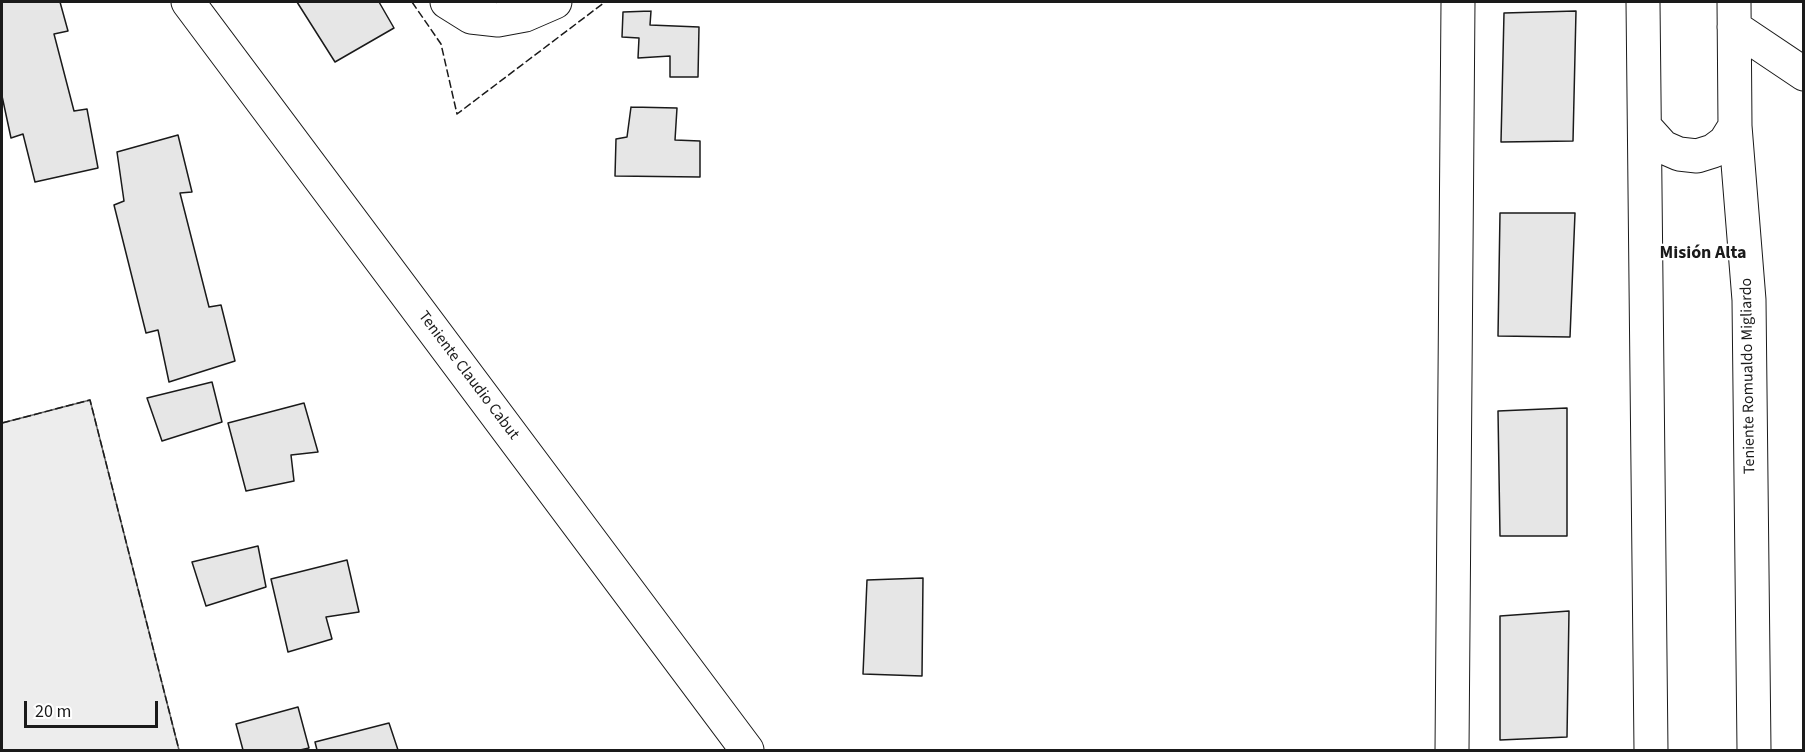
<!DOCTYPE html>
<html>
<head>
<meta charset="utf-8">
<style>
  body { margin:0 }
  #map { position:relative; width:1805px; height:752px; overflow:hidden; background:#fff; font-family:"Source Sans 3",sans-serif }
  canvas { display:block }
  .frame { position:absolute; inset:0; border:3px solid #1a1a1a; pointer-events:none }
  .scale { position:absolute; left:24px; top:701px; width:134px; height:27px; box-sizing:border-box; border:3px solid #1a1a1a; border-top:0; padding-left:8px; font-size:18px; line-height:21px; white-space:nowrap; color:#1a1a1a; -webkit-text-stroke:4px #fff; paint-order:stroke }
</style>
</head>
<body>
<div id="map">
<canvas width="1805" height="752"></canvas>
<div class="frame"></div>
<div class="scale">20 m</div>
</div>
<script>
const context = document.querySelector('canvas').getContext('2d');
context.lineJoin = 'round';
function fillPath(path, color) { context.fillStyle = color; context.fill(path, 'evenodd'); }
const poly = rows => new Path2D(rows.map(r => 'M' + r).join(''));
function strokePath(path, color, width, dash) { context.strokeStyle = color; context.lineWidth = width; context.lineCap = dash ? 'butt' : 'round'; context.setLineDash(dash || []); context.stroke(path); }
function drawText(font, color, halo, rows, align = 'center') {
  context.font = font + ' "Source Sans 3",sans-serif'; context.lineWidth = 4.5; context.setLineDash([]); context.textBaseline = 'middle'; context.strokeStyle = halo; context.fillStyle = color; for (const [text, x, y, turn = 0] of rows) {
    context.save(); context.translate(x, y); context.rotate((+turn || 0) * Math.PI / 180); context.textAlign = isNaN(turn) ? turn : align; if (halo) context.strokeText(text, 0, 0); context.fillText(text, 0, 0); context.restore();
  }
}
const built = poly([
  [90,400,179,750,2,750,2,423,90,400]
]);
fillPath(built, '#ededed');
strokePath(built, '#6a6a6a', 1.5);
const building = poly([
  [2,2,60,2,68,31,54,34,74,111,87,109,98,168,35,182,23,134,11,138,2,96,2,2],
  [297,2,379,2,394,28,335,62,297,2],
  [651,11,650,25,699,27,698,77,670,77,670,56,638,58,639,38,622,37,623,12,651,11],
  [1576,11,1573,141,1501,142,1504,13,1576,11],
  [631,107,677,108,675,140,700,141,700,177,615,176,616,139,627,137,631,107],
  [178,135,192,192,180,193,209,307,221,305,235,361,169,382,158,330,146,333,114,205,124,201,117,152,178,135],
  [1500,213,1575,213,1570,337,1498,336,1500,213],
  [212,382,222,422,162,441,147,398,212,382],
  [304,403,318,452,291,455,294,481,246,491,228,423,304,403],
  [1567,408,1567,536,1500,536,1498,411,1567,408],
  [258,546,266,587,206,606,192,562,258,546],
  [347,560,359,612,326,617,332,639,288,652,271,579,347,560],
  [923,578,922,676,863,674,867,580,923,578],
  [1569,611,1567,737,1500,740,1500,616,1569,611],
  [298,707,309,748,300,750,243,750,236,724,298,707],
  [389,723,398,750,317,750,315,742,389,723]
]);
fillPath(building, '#e6e6e6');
strokePath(building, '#1a1a1a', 1.5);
const minor = poly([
  [188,2,747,750],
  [447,2,471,17,498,20,525,15,555,2],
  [1643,2,1651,750],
  [1734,2,1735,126,1749,300,1754,750],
  [1734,27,1804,74],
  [1645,127,1663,147,1679,154,1697,156,1713,151,1725,142,1735,126],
  [1452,750,1458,2]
]);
strokePath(minor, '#1a1a1a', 35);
strokePath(minor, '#fff', 33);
strokePath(poly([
  [412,2,441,44,457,114,605,2],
  [2,423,90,400,179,750]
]), '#1a1a1a', 1.5, [8, 3]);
drawText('16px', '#1a1a1a', '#fff', [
  ["Teniente Claudio Cabut",468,376,53],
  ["Teniente Romualdo Migliardo",1749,376,-91]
]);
drawText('bold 18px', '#1a1a1a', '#fff', [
  ["Misión Alta",1703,254]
]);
</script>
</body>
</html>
